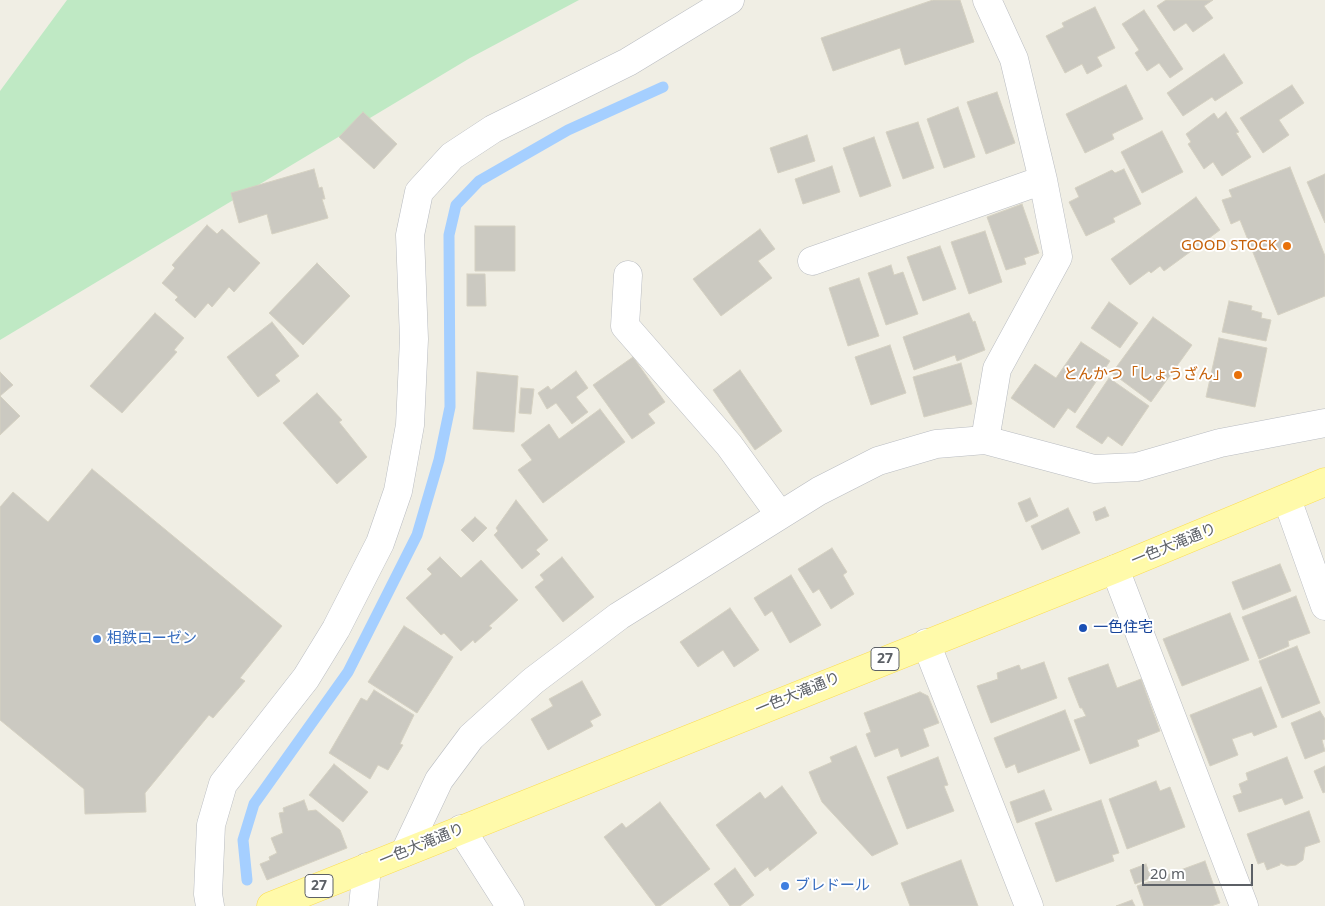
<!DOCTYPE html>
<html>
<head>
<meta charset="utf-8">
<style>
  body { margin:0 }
  #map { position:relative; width:1325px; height:906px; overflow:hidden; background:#f0eee4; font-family:"Noto Sans",sans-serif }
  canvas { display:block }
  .scale { position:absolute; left:1142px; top:864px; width:111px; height:22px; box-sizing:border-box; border:2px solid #5c6066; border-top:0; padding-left:6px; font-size:15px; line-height:18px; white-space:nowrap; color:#5c6066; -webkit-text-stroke:4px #fff; paint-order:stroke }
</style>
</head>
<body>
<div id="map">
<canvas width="1325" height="906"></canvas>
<div class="scale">20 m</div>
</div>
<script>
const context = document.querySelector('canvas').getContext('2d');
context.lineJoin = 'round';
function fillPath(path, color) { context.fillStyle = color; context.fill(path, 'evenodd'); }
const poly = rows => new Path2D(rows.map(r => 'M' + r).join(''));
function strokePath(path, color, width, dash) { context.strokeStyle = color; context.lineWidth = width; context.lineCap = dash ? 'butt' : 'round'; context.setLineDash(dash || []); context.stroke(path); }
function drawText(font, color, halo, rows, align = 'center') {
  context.font = font + ' "Noto Sans","Noto Sans JP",sans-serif'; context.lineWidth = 4; context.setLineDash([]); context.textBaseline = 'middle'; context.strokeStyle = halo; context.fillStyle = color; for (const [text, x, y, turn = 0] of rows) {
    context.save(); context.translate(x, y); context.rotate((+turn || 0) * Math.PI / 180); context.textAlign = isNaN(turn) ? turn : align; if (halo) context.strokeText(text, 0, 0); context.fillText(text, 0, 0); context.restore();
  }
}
fillPath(poly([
  [67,0,579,0,470,58,0,340,0,91]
]), '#bfe9c4');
strokePath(poly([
  [247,880,243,840,254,804,348,672,417,535,439,460,450,407,449,235,456,205,479,181,568,130,663,87]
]), '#a5cfff', 11);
const building = poly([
  [933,0,960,0,974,42,905,65,900,48,833,71,821,38,933,0],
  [1166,0,1213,0,1204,6,1213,18,1193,32,1186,23,1174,31,1157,6,1166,0],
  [1095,7,1115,48,1097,57,1102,66,1087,74,1082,64,1065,73,1046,36,1064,27,1062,23,1095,7],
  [1144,10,1183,69,1170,78,1159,63,1147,71,1135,53,1139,50,1122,24,1144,10],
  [1224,54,1243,83,1215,101,1212,97,1183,116,1167,93,1224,54],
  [1126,85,1143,119,1112,134,1114,139,1085,153,1066,114,1126,85],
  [1292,85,1304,103,1279,120,1289,135,1263,153,1240,118,1292,85],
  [997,92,1015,143,986,154,967,102,997,92],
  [958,107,975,157,944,168,927,119,958,107],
  [363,112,397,144,374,169,339,137,363,112],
  [1226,112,1239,132,1236,133,1251,157,1222,176,1213,162,1204,169,1188,144,1191,142,1186,134,1214,113,1218,119,1226,112],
  [918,122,934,168,903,179,886,132,918,122],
  [1162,131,1183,172,1142,193,1121,152,1162,131],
  [807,135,815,161,778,173,770,148,807,135],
  [874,137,891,186,860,197,843,148,874,137],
  [832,166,840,192,803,204,795,179,832,166],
  [1290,167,1325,256,1325,296,1278,315,1240,220,1231,224,1222,200,1232,197,1229,190,1290,167],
  [314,169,319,188,322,187,325,199,322,199,328,218,272,234,267,214,239,223,231,193,314,169],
  [1124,169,1141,204,1113,218,1115,222,1086,236,1069,202,1079,197,1075,188,1112,170,1115,173,1124,169],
  [1325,174,1325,223,1307,182,1325,174],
  [1196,197,1220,230,1164,271,1160,266,1151,273,1149,271,1130,285,1111,259,1196,197],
  [1022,204,1039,253,1024,258,1026,264,1006,270,987,217,1022,204],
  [207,225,217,234,222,229,260,263,234,292,229,287,212,307,208,303,195,318,175,300,178,297,162,283,175,268,172,265,207,225],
  [475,226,515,226,515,271,475,271,475,226],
  [760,229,775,249,758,261,772,278,721,316,693,279,760,229],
  [985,231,1002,282,969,294,951,242,985,231],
  [940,246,956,289,923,301,907,257,940,246],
  [317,263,350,296,303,345,269,313,317,263],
  [891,265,894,275,903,272,918,314,886,325,868,273,891,265],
  [467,274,485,274,486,306,467,306,467,274],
  [859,278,879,336,848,346,829,288,859,278],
  [1229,301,1252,306,1251,310,1262,313,1261,318,1271,320,1266,341,1222,332,1229,301],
  [1109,302,1138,323,1120,348,1091,328,1109,302],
  [155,313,184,338,174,350,177,352,122,413,90,386,155,313],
  [969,313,973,322,975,321,985,350,957,361,955,355,914,370,903,337,969,313],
  [1153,317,1192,345,1151,402,1112,373,1153,317],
  [272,322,299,356,275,375,280,381,258,397,227,357,272,322],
  [1219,338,1267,348,1255,407,1206,397,1219,338],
  [1081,342,1110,361,1075,413,1068,408,1054,428,1011,398,1035,364,1056,378,1081,342],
  [890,345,906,393,871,405,855,357,890,345],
  [633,357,665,402,648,414,655,423,632,439,593,385,633,357],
  [961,363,972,404,924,417,913,377,961,363],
  [740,370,782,431,755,450,713,390,740,370],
  [576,371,588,388,576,397,588,412,572,424,556,403,547,409,538,393,548,386,551,390,576,371],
  [0,372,13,385,0,396,20,416,0,435,0,372],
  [477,372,518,376,514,432,473,429,477,372],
  [1109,378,1149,406,1122,446,1108,436,1102,444,1076,427,1109,378],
  [521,388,534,389,531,414,519,413,521,388],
  [317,393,342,420,339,422,367,457,337,484,283,423,317,393],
  [600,409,625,442,543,503,518,470,532,460,521,445,549,424,559,439,600,409],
  [92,469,282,626,240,678,245,681,213,718,209,715,145,793,146,812,85,814,84,789,0,720,0,507,13,492,48,522,92,469],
  [1030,498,1038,516,1026,522,1018,503,1030,498],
  [516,500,548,540,536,550,540,554,522,569,494,535,498,531,496,528,516,500],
  [1105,507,1109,516,1096,521,1093,512,1105,507],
  [1068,508,1080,533,1042,550,1031,526,1068,508],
  [475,517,487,528,473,542,461,530,475,517],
  [832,548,847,572,843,575,854,594,831,609,819,589,813,593,798,569,832,548],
  [440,557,461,578,481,560,518,600,489,626,492,628,475,643,473,640,461,651,444,633,441,635,406,598,432,574,427,569,440,557],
  [562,557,594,597,563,622,535,587,544,580,540,575,562,557],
  [1280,564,1291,591,1243,610,1232,582,1280,564],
  [791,575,821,625,790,643,772,611,765,616,754,598,791,575],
  [1296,596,1310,633,1288,641,1289,646,1259,659,1242,617,1296,596],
  [730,608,759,650,734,667,723,650,698,667,680,642,730,608],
  [1230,613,1249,660,1182,686,1163,639,1230,613],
  [404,626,453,657,417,713,368,682,404,626],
  [1297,646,1320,703,1282,718,1259,661,1297,646],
  [1044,662,1057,698,991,723,977,686,998,679,997,673,1019,665,1021,670,1044,662],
  [1108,664,1117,688,1141,679,1160,731,1137,740,1139,746,1090,764,1074,720,1086,716,1082,708,1080,708,1068,678,1108,664],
  [582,681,601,715,590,721,593,726,548,750,531,719,553,706,549,699,582,681],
  [1261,687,1277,727,1254,736,1252,732,1232,739,1238,755,1210,766,1190,715,1261,687],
  [374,690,414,715,400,744,403,745,388,770,378,765,370,779,329,753,361,698,367,701,374,690],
  [920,692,928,696,939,723,923,729,929,746,901,757,898,748,875,757,866,734,871,732,864,713,920,692],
  [1065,710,1080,750,1018,773,1015,764,1006,768,994,738,1065,710],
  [1320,711,1325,719,1325,739,1322,740,1325,751,1305,759,1291,723,1320,711],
  [856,746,898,844,872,856,822,802,809,772,832,762,830,757,856,746],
  [938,757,948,785,944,786,954,811,907,829,887,777,938,757],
  [1287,757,1303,798,1285,805,1282,798,1239,812,1233,796,1242,793,1239,784,1248,780,1246,773,1287,757],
  [334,764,368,792,343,822,309,795,334,764],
  [1325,766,1325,792,1323,793,1314,771,1325,766],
  [1156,781,1160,791,1170,787,1185,827,1127,849,1109,799,1156,781],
  [782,786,817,833,770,871,768,867,755,877,716,825,760,792,765,799,782,786],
  [1044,790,1052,810,1017,823,1010,802,1044,790],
  [304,800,308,811,316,810,340,830,347,848,267,880,260,864,270,860,269,857,277,853,271,838,283,833,279,813,284,812,283,808,304,800],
  [1101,800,1119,853,1112,855,1114,861,1056,882,1035,823,1101,800],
  [660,802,710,869,660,906,656,906,604,837,622,823,626,828,660,802],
  [1309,811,1320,842,1305,847,1303,860,1296,865,1287,866,1280,863,1280,865,1267,870,1264,862,1258,864,1247,834,1309,811],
  [961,860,978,906,910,906,901,883,961,860],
  [1205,861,1220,903,1211,906,1144,906,1137,886,1205,861],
  [1146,864,1151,878,1135,884,1130,870,1146,864],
  [735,868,754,895,740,906,730,906,714,884,735,868],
  [1132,900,1135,906,1116,906,1132,900]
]);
fillPath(building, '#cbc9c1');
strokePath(building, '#d5d1c2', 1);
const minor = poly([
  [812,261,1043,180],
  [628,275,625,326,729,445,780,515],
  [985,440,997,369,1058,257,1043,180,1014,59,987,0],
  [1287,499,1325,606],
  [1115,569,1244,906],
  [926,643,1029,906],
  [461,829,510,906],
  [405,852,439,780,471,737,533,681,619,616,819,491,878,461,936,444,985,440,1094,469,1137,467,1220,443,1325,423]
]);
const tertiary = poly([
  [210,906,208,894,211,825,223,784,306,678,336,629,380,543,398,491,410,425,414,339,410,235,419,192,452,156,493,129,628,62,730,0],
  [363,906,367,867]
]);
const primary = poly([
  [271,906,1115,569,1325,482]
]);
strokePath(minor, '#b9bcc1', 29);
strokePath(tertiary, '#b9bcc1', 29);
strokePath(primary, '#fbdd53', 29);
strokePath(minor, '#fff', 28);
strokePath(tertiary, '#fff', 28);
strokePath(primary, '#fffaaa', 28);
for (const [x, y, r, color] of [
  [1287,246,5,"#e8710a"],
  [1238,375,5,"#e8710a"],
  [1083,628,5,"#1a4fb4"],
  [97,639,5,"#3f7fe0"],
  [785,886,5,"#3f7fe0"]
]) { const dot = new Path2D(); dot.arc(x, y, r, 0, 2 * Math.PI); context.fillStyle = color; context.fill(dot); strokePath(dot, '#fff', 2); }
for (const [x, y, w] of [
  [885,659,28],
  [319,886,28]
]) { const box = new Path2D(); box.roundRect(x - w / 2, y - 11.5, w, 23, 4); context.fillStyle = '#fff'; context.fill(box); strokePath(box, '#5c6066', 1); }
drawText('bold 14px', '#5c6066', null, [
  ["27",885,659],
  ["27",319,886]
]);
drawText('15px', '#c56008', '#fff', [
  ["GOOD STOCK",1277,246],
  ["とんかつ「しょうざん」",1228,375]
], 'right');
drawText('15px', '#5c6066', '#fff', [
  ["一色大滝通り",1174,545,-22],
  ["一色大滝通り",798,694,-22],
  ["一色大滝通り",422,845,-22]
]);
drawText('15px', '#164399', '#fff', [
  ["一色住宅",1093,628]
], 'left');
drawText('15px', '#366cbe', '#fff', [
  ["相鉄ローゼン",107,639],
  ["ブレドール",795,886]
], 'left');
</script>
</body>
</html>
